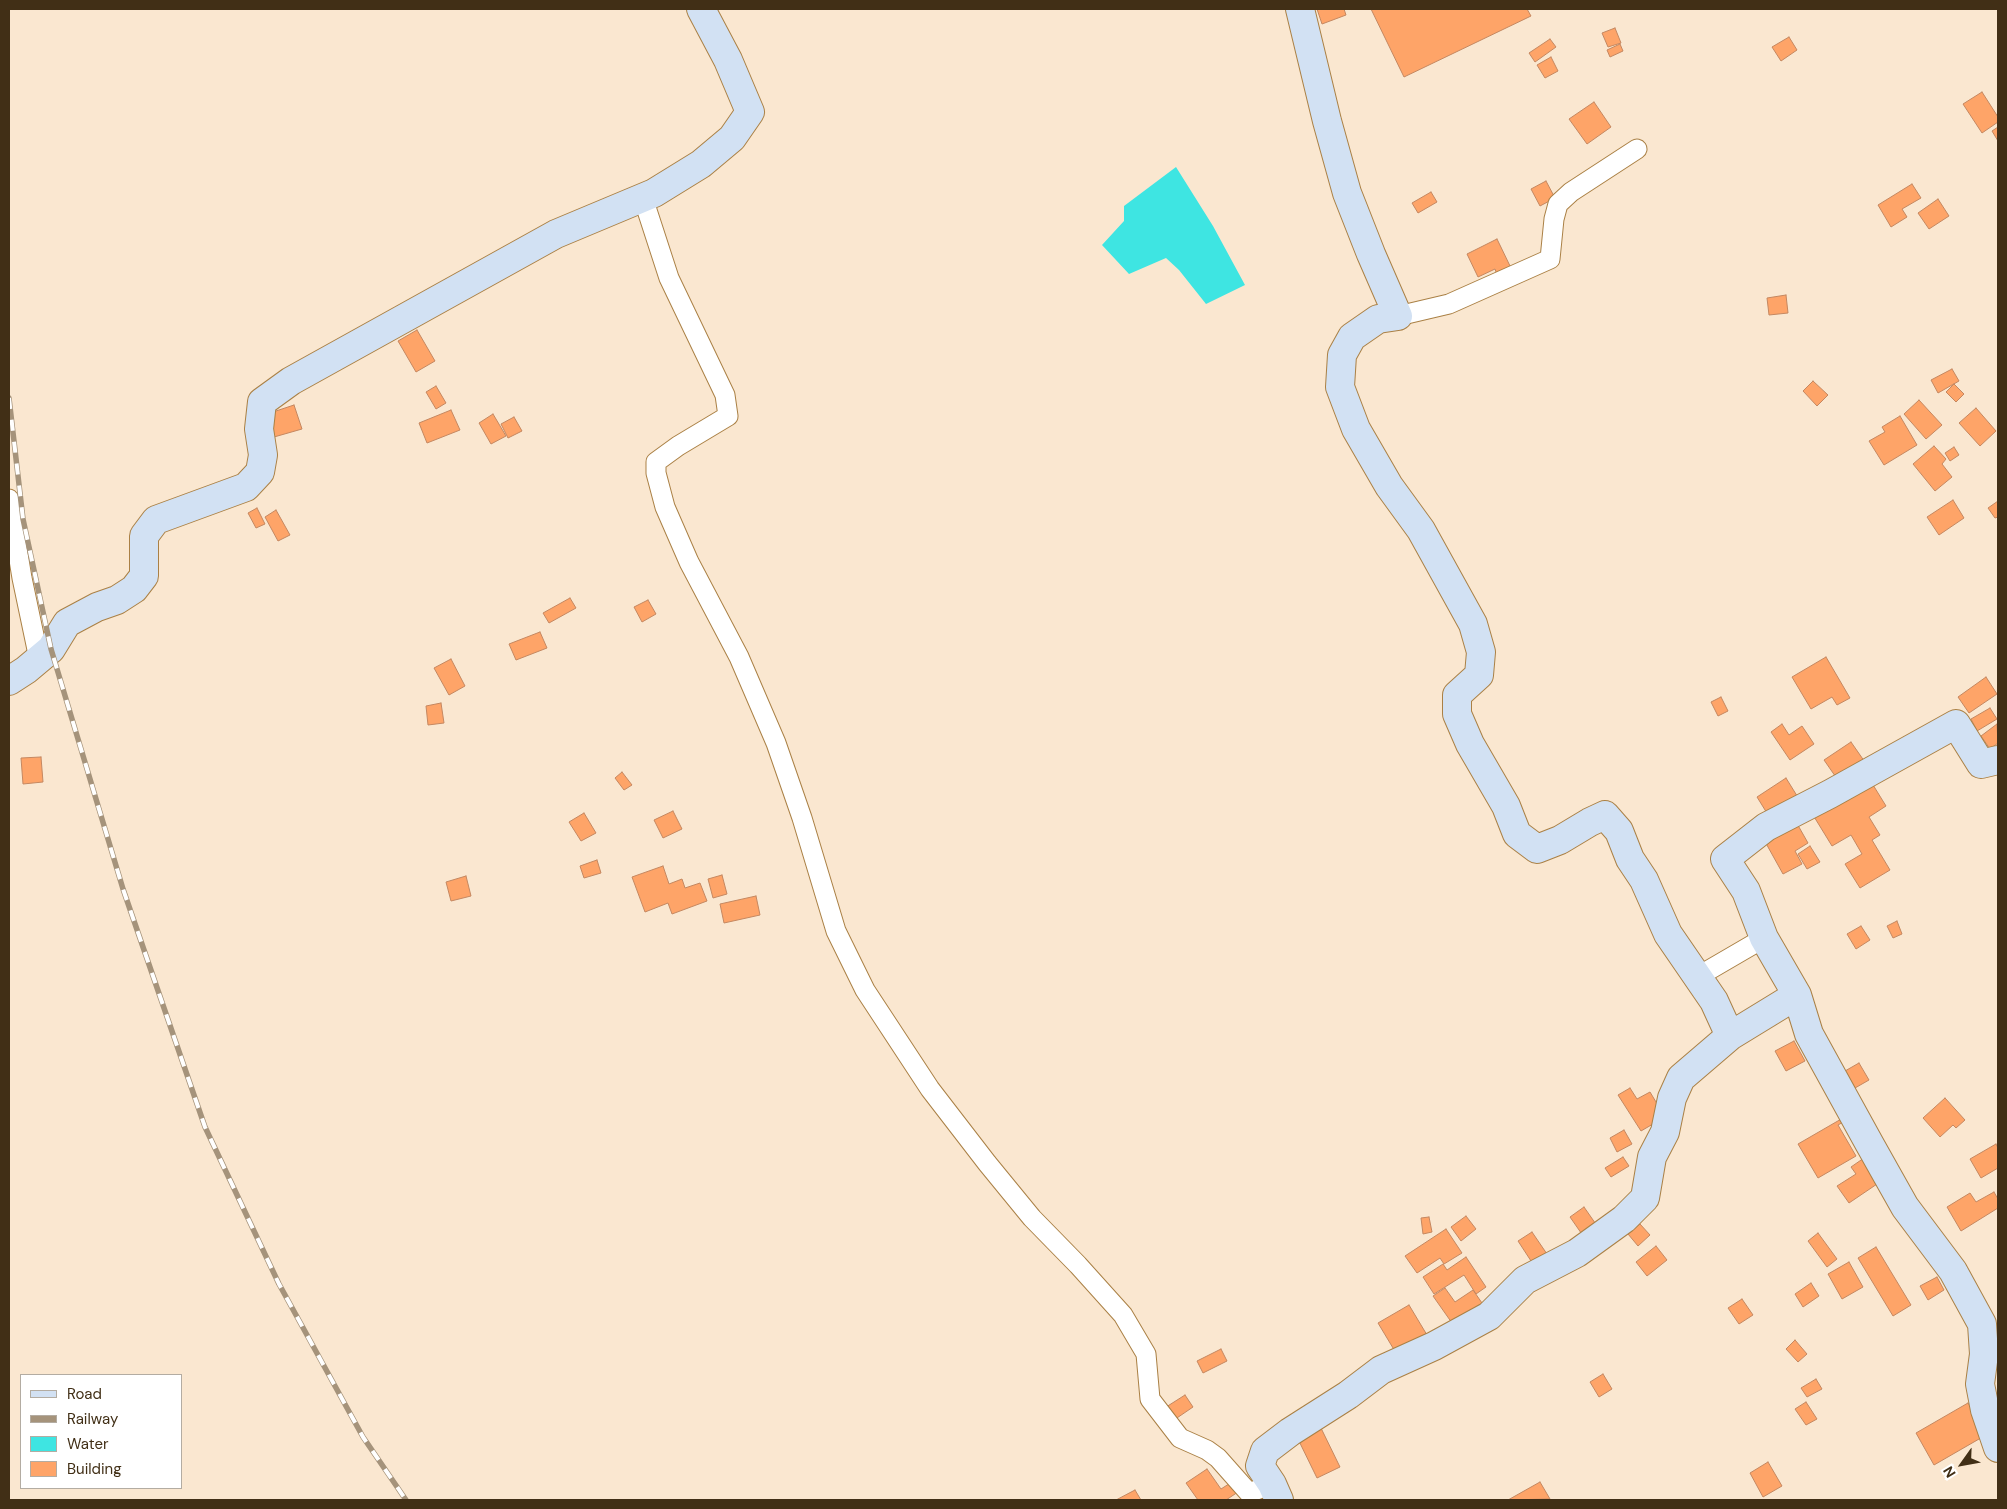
<!DOCTYPE html>
<html>
<head>
<meta charset="utf-8">
<style>
  body { margin:0 }
  #map { position:relative; width:2007px; height:1509px; overflow:hidden; background:#fae7d0; font-family:"DM Sans",sans-serif }
  canvas { display:block }
  .frame { position:absolute; inset:0; border:10px solid #412f16; pointer-events:none }
  .legend { position:absolute; left:20px; top:1374px; width:162px; height:115px; box-sizing:border-box; background:#fff; border:1px solid #b3aca2; margin:0; padding:6px 9px; list-style:none; font-size:15px; color:#412f16 }
  .legend li { display:flex; align-items:center; gap:10px; height:25px }
  .legend b { width:25px; border:1px solid #b3aca2 }
  .north { position:absolute; left:1937px; top:1439px; width:50px; height:50px; -webkit-text-stroke:4px #fff; paint-order:stroke; rotate:238deg; font-size:14px; font-weight:700; line-height:20px; text-align:center; color:#412f16 }
  .north::after { content:''; display:block; margin:auto; width:18px; height:22px; background:#412f16; clip-path:polygon(50% 0,100% 100%,50% 72%,0 100%) }
</style>
</head>
<body>
<div id="map">
<canvas width="2007" height="1509"></canvas>
<div class="frame"></div>
<ul class="legend">
<li><b style="height:6px;background:#d2e1f3"></b>Road</li>
<li><b style="height:6px;background:#a5937b"></b>Railway</li>
<li><b style="height:14px;background:#3ee5e2"></b>Water</li>
<li><b style="height:14px;background:#fea468"></b>Building</li>
</ul>
<div class="north">N</div>
</div>
<script>
const context = document.querySelector('canvas').getContext('2d');
context.lineJoin = 'round';
function fillPath(path, color) { context.fillStyle = color; context.fill(path, 'evenodd'); }
const poly = rows => new Path2D(rows.map(r => 'M' + r).join(''));
function strokePath(path, color, width, dash) { context.strokeStyle = color; context.lineWidth = width; context.lineCap = dash ? 'butt' : 'round'; context.setLineDash(dash || []); context.stroke(path); }
fillPath(poly([
  [1176,167,1213,226,1245,285,1206,304,1179,270,1166,258,1129,274,1102,245,1124,221,1124,206]
]), '#3ee5e2');
const building = poly([
  [1317,9,1344,9,1346,15,1322,24,1317,9],
  [1371,9,1527,9,1531,16,1404,77,1371,9],
  [1615,28,1621,43,1608,47,1602,33,1615,28],
  [1789,37,1797,50,1781,61,1772,47,1789,37],
  [1550,39,1556,47,1535,62,1529,53,1550,39],
  [1620,44,1623,51,1610,57,1607,50,1620,44],
  [1551,57,1558,71,1545,78,1537,65,1551,57],
  [1982,92,1998,117,1998,122,1982,133,1963,104,1982,92],
  [1594,102,1611,127,1587,144,1569,119,1594,102],
  [1998,127,1998,141,1992,131,1998,127],
  [1546,181,1555,198,1540,206,1531,189,1546,181],
  [1912,184,1921,198,1902,209,1907,217,1891,227,1878,205,1912,184],
  [1431,192,1437,202,1418,213,1412,203,1431,192],
  [1938,199,1949,216,1929,229,1918,213,1938,199],
  [1497,239,1511,268,1497,275,1495,269,1478,277,1467,254,1497,239],
  [1786,295,1788,313,1769,315,1767,298,1786,295],
  [417,330,435,361,416,372,398,341,417,330],
  [1952,369,1959,381,1938,393,1931,380,1952,369],
  [1813,381,1828,395,1817,406,1803,391,1813,381],
  [1954,384,1964,394,1956,402,1946,392,1954,384],
  [436,386,446,403,436,409,426,392,436,386],
  [1919,400,1942,425,1926,439,1904,414,1919,400],
  [294,405,302,429,274,437,267,414,294,405],
  [1976,408,1996,431,1980,446,1959,423,1976,408],
  [451,410,460,430,427,443,419,423,451,410],
  [493,414,506,436,491,444,479,423,493,414],
  [1900,416,1917,445,1884,465,1869,441,1885,432,1882,427,1900,416],
  [514,417,522,431,508,438,501,424,514,417],
  [1934,446,1946,459,1942,464,1952,477,1935,491,1913,464,1934,446],
  [1954,447,1959,455,1950,461,1945,453,1954,447],
  [1953,500,1964,518,1939,535,1927,517,1953,500],
  [1998,501,1998,517,1995,518,1988,508,1998,501],
  [257,508,265,524,256,528,248,513,257,508],
  [276,510,290,535,278,541,265,517,276,510],
  [570,598,576,608,549,623,543,613,570,598],
  [648,600,656,614,642,622,634,607,648,600],
  [540,632,547,648,516,660,509,644,540,632],
  [1826,657,1850,698,1837,705,1832,697,1811,709,1792,677,1826,657],
  [451,659,465,686,449,695,434,668,451,659],
  [1986,677,1997,694,1969,713,1958,697,1986,677],
  [1721,697,1728,711,1718,716,1711,702,1721,697],
  [441,703,444,723,428,725,426,706,441,703],
  [1990,708,1997,719,1977,731,1971,719,1990,708],
  [1782,724,1789,735,1802,726,1814,744,1790,760,1771,732,1782,724],
  [1997,724,1998,743,1990,749,1981,736,1997,724],
  [1851,742,1867,765,1840,783,1824,760,1851,742],
  [41,757,43,782,23,784,21,758,41,757],
  [622,772,632,785,624,790,615,778,622,772],
  [1786,778,1799,799,1770,818,1757,797,1786,778],
  [1870,780,1886,806,1869,817,1880,835,1872,840,1890,870,1860,888,1845,864,1862,854,1851,835,1832,846,1813,815,1870,780],
  [673,811,682,829,663,838,654,820,673,811],
  [584,813,596,833,581,841,569,822,584,813],
  [1795,820,1808,843,1795,851,1802,864,1783,874,1763,838,1795,820],
  [1810,846,1820,862,1807,869,1798,854,1810,846],
  [597,860,601,873,584,878,580,866,597,860],
  [663,866,669,884,682,879,685,888,700,883,707,901,672,914,668,903,645,912,632,877,663,866],
  [722,875,727,894,713,898,708,879,722,875],
  [466,876,471,896,451,901,446,882,466,876],
  [756,896,760,915,724,923,720,904,756,896],
  [1897,921,1902,934,1893,938,1887,926,1897,921],
  [1861,926,1870,940,1856,949,1847,934,1861,926],
  [1794,1041,1805,1061,1786,1071,1775,1051,1794,1041],
  [1859,1063,1869,1080,1848,1092,1838,1075,1859,1063],
  [1630,1088,1637,1099,1650,1092,1665,1117,1641,1131,1618,1095,1630,1088],
  [1945,1098,1965,1120,1956,1128,1953,1125,1940,1137,1923,1118,1945,1098],
  [1843,1118,1845,1121,1838,1125,1856,1156,1818,1178,1798,1144,1843,1118],
  [1624,1130,1632,1144,1617,1152,1610,1138,1624,1130],
  [1996,1144,1998,1148,1998,1168,1981,1178,1970,1159,1996,1144],
  [1623,1157,1629,1166,1611,1177,1605,1168,1623,1157],
  [1864,1158,1880,1182,1849,1203,1837,1186,1856,1174,1851,1167,1864,1158],
  [1994,1192,1998,1199,1998,1208,1961,1231,1947,1207,1970,1193,1976,1202,1994,1192],
  [1584,1207,1600,1230,1586,1240,1570,1217,1584,1207],
  [1466,1216,1476,1229,1461,1241,1451,1227,1466,1216],
  [1429,1217,1432,1232,1423,1234,1421,1218,1429,1217],
  [1640,1224,1650,1235,1638,1246,1628,1234,1640,1224],
  [1446,1229,1462,1253,1444,1264,1440,1258,1417,1273,1405,1256,1446,1229],
  [1532,1232,1547,1254,1533,1264,1518,1241,1532,1232],
  [1818,1233,1837,1259,1827,1267,1808,1241,1818,1233],
  [1656,1246,1667,1260,1647,1276,1636,1262,1656,1246],
  [1876,1247,1911,1305,1893,1316,1858,1258,1876,1247],
  [1466,1257,1486,1287,1476,1294,1464,1275,1434,1294,1423,1277,1443,1264,1447,1270,1466,1257],
  [1849,1262,1863,1287,1842,1299,1828,1274,1849,1262],
  [1937,1277,1944,1290,1928,1300,1920,1286,1937,1277],
  [1811,1283,1819,1296,1803,1307,1795,1294,1811,1283],
  [1445,1288,1455,1302,1473,1290,1482,1303,1452,1323,1433,1296,1445,1288],
  [1742,1299,1753,1315,1739,1324,1728,1308,1742,1299],
  [1409,1305,1427,1335,1396,1353,1378,1323,1409,1305],
  [1795,1340,1807,1354,1798,1362,1786,1349,1795,1340],
  [1221,1349,1227,1361,1203,1373,1197,1361,1221,1349],
  [1603,1374,1612,1389,1599,1397,1590,1382,1603,1374],
  [1816,1379,1822,1389,1807,1397,1801,1388,1816,1379],
  [1185,1395,1193,1407,1171,1422,1163,1409,1185,1395],
  [1806,1402,1817,1419,1806,1425,1795,1409,1806,1402],
  [1968,1403,1986,1435,1934,1465,1916,1433,1968,1403],
  [1320,1426,1340,1467,1317,1478,1297,1437,1320,1426],
  [1768,1462,1782,1486,1763,1497,1750,1473,1768,1462],
  [1207,1469,1221,1489,1235,1480,1241,1490,1226,1500,1198,1500,1186,1483,1207,1469],
  [1540,1482,1550,1499,1508,1500,1540,1482],
  [1135,1490,1141,1500,1116,1500,1135,1490]
]);
fillPath(building, '#fea468');
strokePath(building, '#c48760', 1);
const street = poly([
  [643,198,669,278,725,395,728,416,678,446,656,462,656,473,665,507,689,562,739,657,776,743,802,818,836,931,865,990,930,1089,987,1163,1032,1218,1078,1265,1123,1315,1146,1354,1150,1399,1180,1438,1207,1450,1218,1458,1249,1493,1272,1484],
  [1398,316,1449,304,1550,259,1554,219,1558,204,1571,192,1637,149],
  [9,499,22,578,39,659],
  [1697,977,1764,938]
]);
const secondary = poly([
  [1300,9,1327,121,1347,193,1371,254,1398,316,1378,319,1352,337,1342,355,1340,387,1356,429,1389,486,1421,530,1473,624,1481,652,1479,675,1457,695,1457,714,1470,744,1506,806,1517,834,1537,849,1560,840,1590,822,1605,815,1619,831,1630,859,1644,880,1668,934,1714,1001,1730,1036],
  [9,681,26,670,51,649,67,623,97,607,117,600,134,589,144,576,144,536,156,520,246,487,260,472,263,455,259,429,262,402,291,381,556,234,654,193,701,164,732,138,750,112,728,60,701,9],
  [1998,760,1981,764,1956,724,1830,794,1766,827,1725,859,1746,891,1764,938,1797,995,1809,1034,1869,1143,1905,1207,1953,1271,1982,1324,1984,1354,1980,1384,1985,1410,1998,1448],
  [1279,1500,1272,1484,1260,1466,1265,1451,1290,1432,1348,1395,1381,1370,1434,1346,1489,1316,1525,1280,1577,1253,1624,1219,1645,1198,1652,1157,1665,1132,1672,1098,1681,1078,1730,1036,1797,995]
]);
strokePath(street, '#aa8045', 21);
strokePath(secondary, '#aa8045', 30);
strokePath(street, '#fff', 19);
strokePath(secondary, '#d2e1f3', 28);
const rail = poly([
  [9,398,23,519,51,649,123,889,205,1127,279,1284,363,1437,406,1500]
]);
strokePath(rail, '#a5937b', 5.5);
strokePath(rail, '#fff', 4, [11]);
</script>
</body>
</html>
